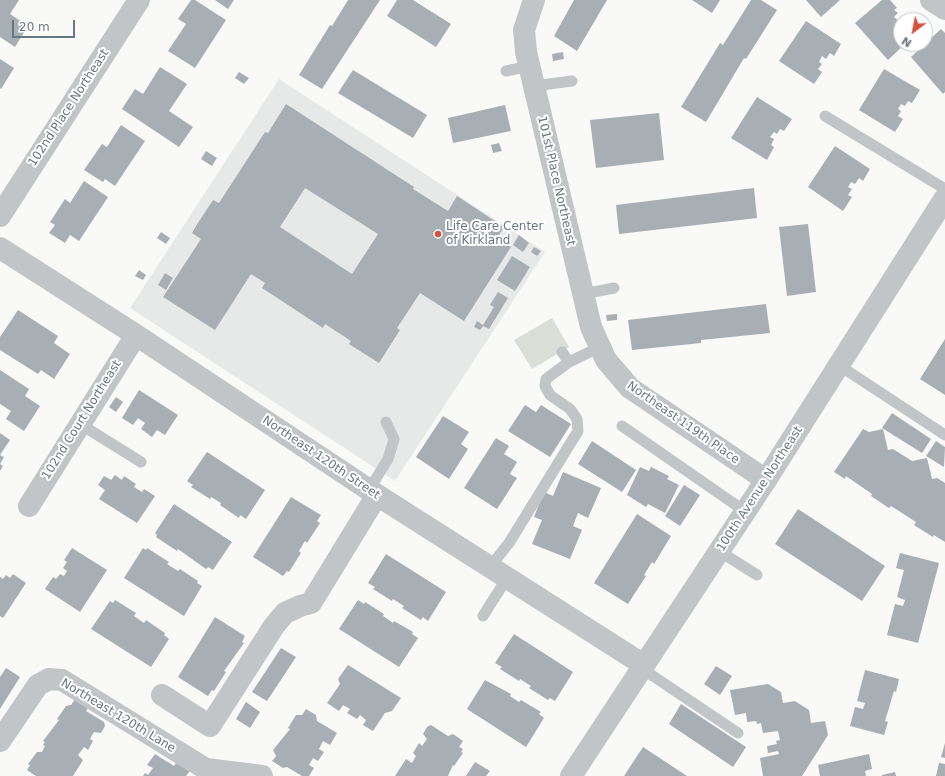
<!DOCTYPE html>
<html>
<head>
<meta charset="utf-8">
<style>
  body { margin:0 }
  #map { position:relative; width:945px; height:776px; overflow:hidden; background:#f9f9f8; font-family:"DejaVu Sans",sans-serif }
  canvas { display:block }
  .north { position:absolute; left:893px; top:12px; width:40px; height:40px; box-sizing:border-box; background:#fff; border:1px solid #c2c9cc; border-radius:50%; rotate:212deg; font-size:11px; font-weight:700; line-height:16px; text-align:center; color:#67777f }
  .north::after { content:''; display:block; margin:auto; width:14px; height:18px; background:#d2523f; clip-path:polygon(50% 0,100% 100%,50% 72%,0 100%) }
  .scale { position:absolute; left:12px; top:20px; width:63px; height:18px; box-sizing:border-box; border:2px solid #67777f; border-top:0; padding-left:5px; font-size:12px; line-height:14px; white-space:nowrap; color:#67777f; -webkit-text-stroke:3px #fff; paint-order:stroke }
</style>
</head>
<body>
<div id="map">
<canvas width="945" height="776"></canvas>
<div class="north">N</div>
<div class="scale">20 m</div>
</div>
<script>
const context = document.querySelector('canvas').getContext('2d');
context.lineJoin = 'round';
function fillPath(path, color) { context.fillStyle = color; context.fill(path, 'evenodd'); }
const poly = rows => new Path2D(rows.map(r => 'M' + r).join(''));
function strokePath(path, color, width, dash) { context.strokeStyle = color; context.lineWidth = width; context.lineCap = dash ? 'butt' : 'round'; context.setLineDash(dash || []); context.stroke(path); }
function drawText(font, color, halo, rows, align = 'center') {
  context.font = font + ' "DejaVu Sans",sans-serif'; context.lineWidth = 4; context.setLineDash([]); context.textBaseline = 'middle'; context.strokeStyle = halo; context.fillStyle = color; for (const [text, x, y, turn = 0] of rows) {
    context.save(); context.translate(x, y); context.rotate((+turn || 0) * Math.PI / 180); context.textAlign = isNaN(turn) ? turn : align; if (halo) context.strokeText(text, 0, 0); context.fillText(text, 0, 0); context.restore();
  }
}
fillPath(poly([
  [279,79,545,252,395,481,130,308]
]), '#e7e9e8');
fillPath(poly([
  [552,318,569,347,532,369,514,340]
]), '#daded7');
fillPath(poly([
  [0,0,19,0,10,14,28,26,15,47,0,37],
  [191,0,195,0,226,20,195,68,168,51,186,24,178,19],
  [215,0,234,0,228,9],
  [348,0,380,0,322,89,299,75,330,25,332,26],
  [397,0,413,0,451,24,436,47,387,16],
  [574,0,607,0,577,51,554,36],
  [692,0,720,0,712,13],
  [751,0,761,0,777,10,746,59,744,58,706,122,681,107,720,43,723,45],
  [806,0,840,0,821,17],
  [882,0,890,0,897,8,894,10,898,13,894,17,899,21,902,18,904,20,901,20,901,44,905,44,888,60,855,23],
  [806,21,841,44,834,56,830,53,826,59,822,56,819,62,822,64,818,69,822,72,814,84,779,61],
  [941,29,945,33,945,92,943,94,911,57],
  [563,52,564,59,553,61,552,54],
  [0,59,14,68,1,89,0,88],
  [160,67,187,84,169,111,193,127,179,147,122,109,135,89,143,94],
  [884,69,920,90,912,103,908,101,905,106,901,104,898,109,901,111,898,116,903,119,895,132,859,110],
  [353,70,427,115,413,138,338,93],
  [239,72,249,78,244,84,235,78],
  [757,97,792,119,784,131,780,129,777,134,774,132,770,137,774,139,771,145,774,147,767,160,731,138],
  [286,104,414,187,413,189,448,211,457,196,504,227,497,238,511,247,464,321,420,293,397,328,400,330,379,363,349,344,351,341,325,324,323,328,262,288,265,283,251,274,215,330,163,297,201,239,192,233,196,226,213,200,219,203,265,132,268,133],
  [305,188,378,234,352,274,280,227],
  [505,105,511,131,453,143,448,118],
  [659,113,664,160,596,168,590,120],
  [121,125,145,141,115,186,105,179,103,182,84,170,102,144,107,147],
  [499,143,502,151,493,153,491,145],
  [835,146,870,169,863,181,859,178,855,184,851,182,848,187,852,189,848,195,852,197,843,211,808,187],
  [206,151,217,158,212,166,201,159],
  [84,181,108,197,79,241,70,235,65,243,49,233,55,225,50,222,65,199,70,203],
  [754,188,757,218,619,234,616,205],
  [808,224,816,292,787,296,779,227],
  [161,232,170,238,166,244,157,238],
  [519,235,529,243,523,252,513,245],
  [534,247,541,251,537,256,531,252],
  [512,256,530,267,515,291,497,280],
  [139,270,146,275,143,280,135,276],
  [165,273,173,278,166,290,158,285],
  [498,292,508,298,489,329,483,326,480,330,474,327,477,321,483,325,494,307,490,305],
  [766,304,770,333,701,340,701,343,632,350,628,320],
  [18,310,58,336,54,343,70,354,54,379,41,370,38,374,0,350,0,337],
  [617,314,617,320,607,321,606,315],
  [945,339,945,395,920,379],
  [0,370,29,389,25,396,40,406,24,431,6,419,11,411,0,404],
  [139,390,178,415,165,435,157,430,152,437,141,429,145,423,138,418,133,425,122,418],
  [116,397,123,402,116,412,109,407],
  [525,405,536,412,541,405,571,424,550,457,508,431],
  [892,413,931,439,922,453,882,428],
  [443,416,469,432,461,444,468,449,449,479,416,457],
  [863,429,869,432,883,429,888,450,893,449,912,461,927,458,932,479,937,478,945,483,945,542,934,535,933,537,914,525,916,522,891,506,889,508,871,496,872,494,846,476,845,479,834,472],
  [0,433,10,440,0,455,4,457,0,464,3,466,0,471],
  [496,438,509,446,504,454,517,462,510,474,517,478,497,509,464,488],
  [592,441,636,470,622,492,578,464],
  [936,441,945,447,944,467,926,456],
  [207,452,265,490,246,519,240,515,239,518,220,505,221,503,211,497,210,499,191,487,193,485,187,481],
  [640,467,649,471,651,467,669,476,667,479,679,485,665,513,648,504,646,507,627,495],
  [563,472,601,488,588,518,578,513,573,526,582,530,570,559,532,544,542,520,534,517,544,492,553,496],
  [115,475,122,480,124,476,136,484,134,487,142,492,144,489,155,496,137,523,99,499,105,490,98,485,104,476,111,480],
  [684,485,700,495,680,526,665,516],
  [291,497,321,515,317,521,320,523,307,543,305,541,299,551,301,553,289,572,287,571,283,576,253,557],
  [174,504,232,542,213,570,208,567,206,569,178,549,177,551,156,537,157,535,155,533],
  [798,509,885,566,862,601,775,544],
  [637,514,671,536,654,564,652,562,644,575,646,576,628,604,594,583],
  [72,548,107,570,80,612,45,589,53,577,56,579,60,574,64,576,67,571,63,568,67,562,64,560],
  [143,548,146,550,147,548,169,562,167,564,178,571,180,569,198,581,197,583,202,586,184,616,124,578],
  [900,553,939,563,918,643,887,635,895,604,903,606,905,600,897,597,904,570,896,568],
  [386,554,446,592,428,621,423,617,421,620,402,608,404,606,393,599,392,601,373,589,375,587,368,583],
  [13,574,26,583,3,618,0,616,0,577,3,579,6,575,10,578],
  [115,600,136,613,134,616,144,623,146,620,165,633,164,635,169,639,151,667,91,629,110,601,113,603],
  [358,600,364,604,365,602,384,614,383,616,393,623,394,621,413,632,412,634,418,638,399,667,339,629],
  [215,617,245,636,242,642,244,643,224,671,226,672,214,691,212,690,208,696,178,677],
  [514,634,573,672,555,701,550,698,548,700,529,688,531,686,520,679,519,681,500,669,502,667,495,663],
  [281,648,296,657,267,701,252,692],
  [348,665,401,698,392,711,385,713,373,731,363,725,366,720,360,715,357,719,347,713,350,709,343,705,339,711,327,703,340,684,338,679],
  [716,666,732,676,720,695,704,684],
  [6,668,20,677,0,709,0,677],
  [865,670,899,679,896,692,894,691,885,721,888,722,884,735,850,726,855,707,863,709,865,703,857,701],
  [485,680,511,694,510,696,519,702,521,700,541,712,539,714,544,718,526,747,467,709],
  [768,684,781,692,783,703,795,701,809,710,811,723,825,721,828,735,802,776,763,776,760,758,779,754,778,751,768,753,767,746,777,744,776,741,780,740,778,731,763,733,761,723,757,724,756,721,747,722,746,713,735,715,730,690],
  [75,699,88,708,86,711,104,722,105,726,101,733,94,732,90,739,93,741,88,750,84,747,78,755,83,760,73,776,36,776,27,770,30,765,28,764,37,752,42,752,45,746,43,745,45,742,43,741,59,720,57,719,66,706,71,705],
  [246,702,260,712,250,728,236,719],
  [681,704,746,747,733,767,669,724],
  [306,709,316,715,317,721,337,733,330,745,323,741,319,749,324,752,318,761,313,758,309,765,314,768,309,776,302,776,287,767,283,768,272,761,276,756,273,750,290,729,288,728,296,715,302,715],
  [431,725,448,736,453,734,463,741,459,747,463,749,461,752,463,753,454,766,453,765,448,776,395,776,406,759,412,763,416,756,413,753,419,743,422,746,427,739,423,734,427,727],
  [945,743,945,758,941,757],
  [643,747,687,776,624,776],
  [155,754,174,766,176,763,190,771,186,776,143,776,145,773,148,775,153,768,147,765],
  [869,754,872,769,865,771,866,776,820,776,818,765],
  [475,762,490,771,486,776,466,776],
  [939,763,945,764,945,776,936,776],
  [895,772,896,776,882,776,882,775]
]), '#a7afb4');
strokePath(poly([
  [506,71,530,66],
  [534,86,572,81],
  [825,116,945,189],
  [583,294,614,288],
  [562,352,569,362],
  [840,366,945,435],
  [80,424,141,462],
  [622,426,746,512],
  [369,490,388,459,394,439,386,422],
  [719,551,757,575],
  [490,567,509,543,578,431,577,419,570,409,550,395,545,386,546,379,569,362,600,347],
  [483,616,507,578],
  [641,668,738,733]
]), '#c1c5c8', 11);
strokePath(poly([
  [534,0,524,30,526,52,591,327,606,360,630,388,766,480],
  [931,0,945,9],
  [0,216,139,0],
  [0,248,136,335,377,495,644,665],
  [29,506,136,335],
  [162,695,210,726,274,626,285,613,300,606,311,603,377,495],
  [0,741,38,685,49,679,62,680,206,769,262,776]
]), '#c1c5c8', 22);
strokePath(poly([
  [571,776,766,480,945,198]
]), '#c1c5c8', 22);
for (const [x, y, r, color] of [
  [438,234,4,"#d2523f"]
]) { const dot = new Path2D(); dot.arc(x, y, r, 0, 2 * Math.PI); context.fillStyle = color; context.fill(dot); strokePath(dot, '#fff', 1.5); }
drawText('12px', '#67777f', '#fff', [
  ["102nd Place Northeast",69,108,-57],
  ["101st Place Northeast",556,181,77],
  ["102nd Court Northeast",82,420,-58],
  ["Northeast 119th Place",683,423,35],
  ["Northeast 120th Street",321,458,34],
  ["100th Avenue Northeast",760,489,-57],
  ["Northeast 120th Lane",118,716,31]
]);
drawText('12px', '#67777f', '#fff', [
  ["Life Care Center",446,227],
  ["of Kirkland",446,241]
], 'left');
</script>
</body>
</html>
